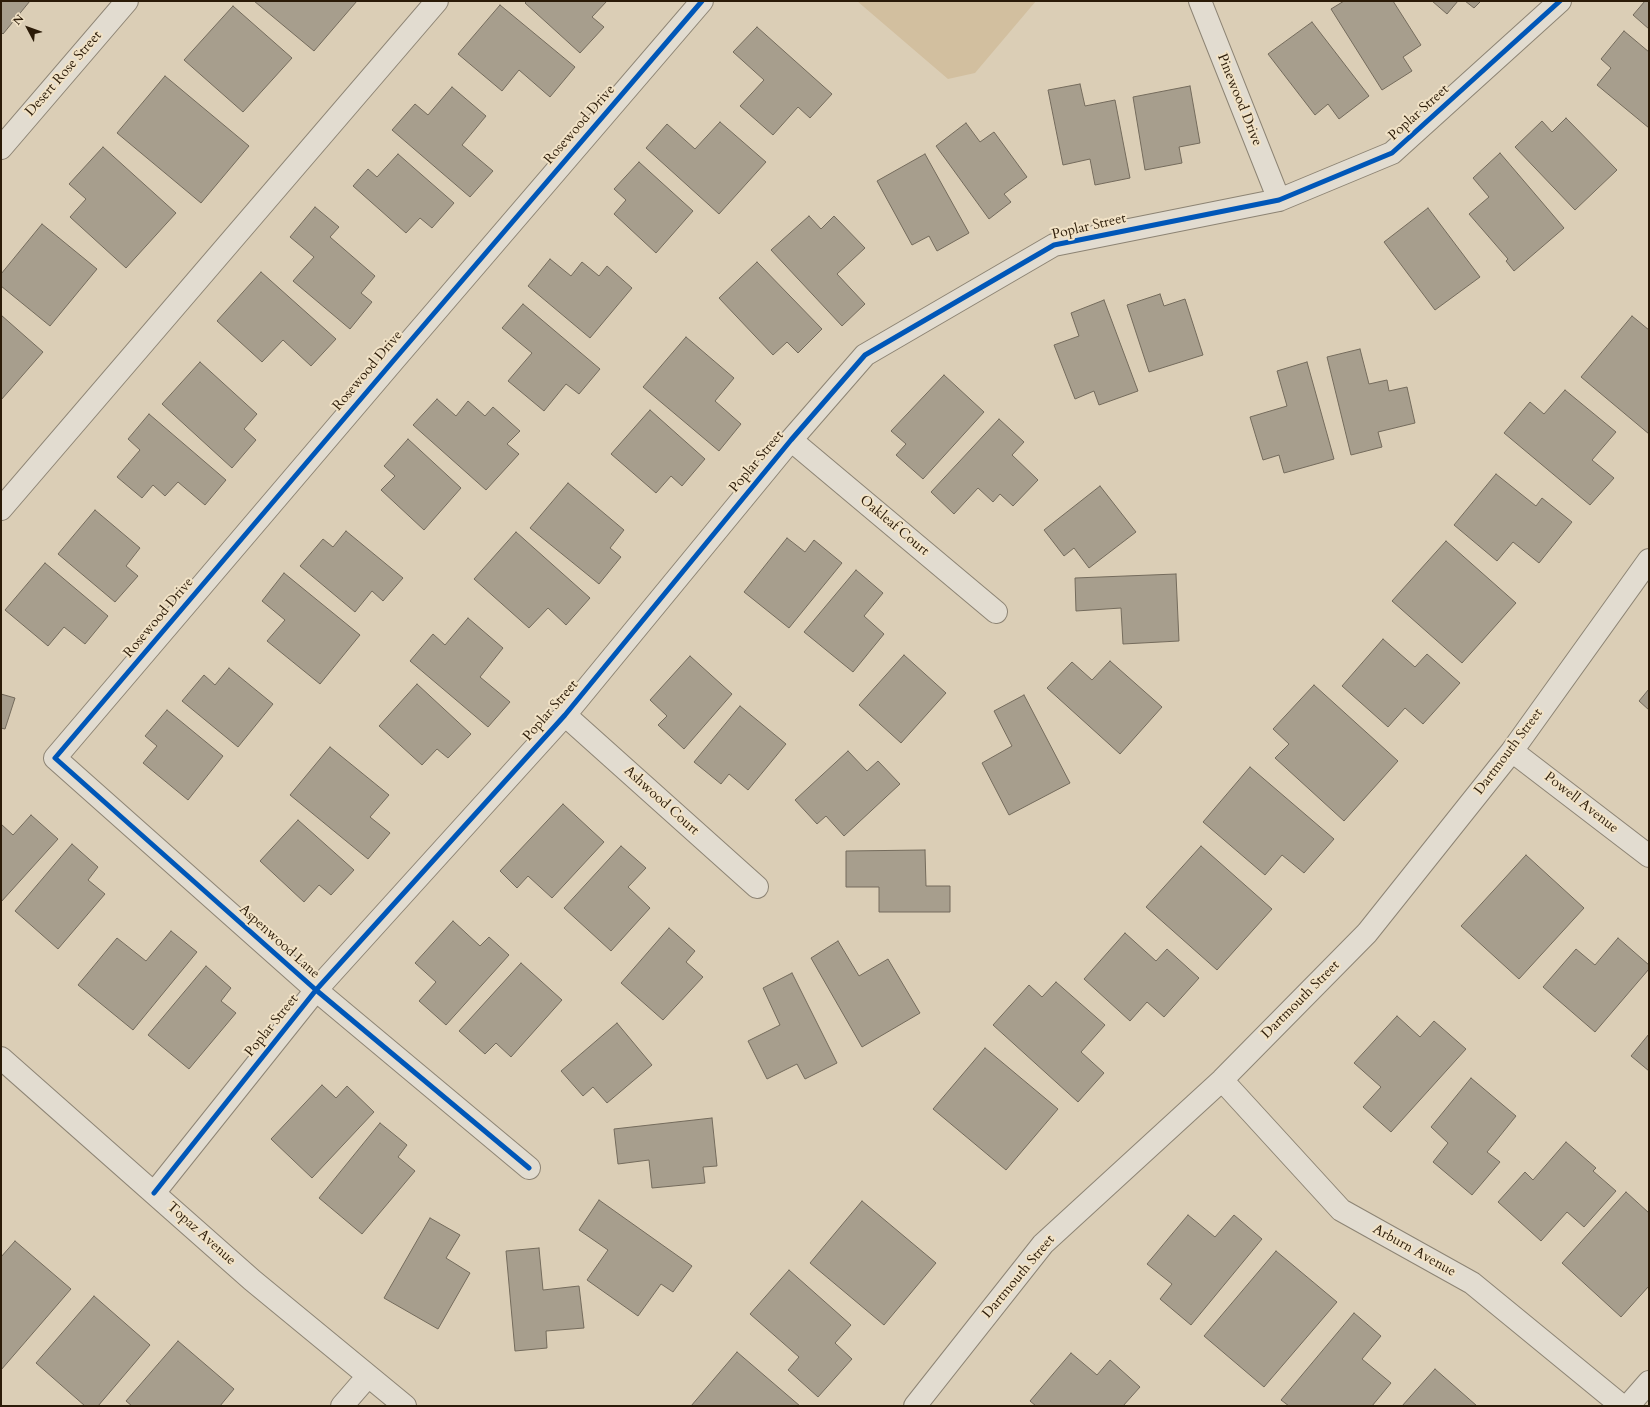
<!DOCTYPE html>
<html>
<head>
<meta charset="utf-8">
<style>
  body { margin:0 }
  #map { position:relative; width:1650px; height:1407px; overflow:hidden; background:#dbceb6; font-family:Cardo,serif }
  canvas { display:block }
  .frame { position:absolute; inset:0; border:2px solid #2b1b08; pointer-events:none }
  .north { position:absolute; left:8px; top:8px; width:40px; height:40px; -webkit-text-stroke:3px #f1e2c6; paint-order:stroke; rotate:311deg; font-size:11px; font-weight:700; line-height:16px; text-align:center; color:#2b1b08 }
  .north::after { content:''; display:block; margin:auto; width:14px; height:18px; background:#2b1b08; clip-path:polygon(50% 0,100% 100%,50% 72%,0 100%) }
</style>
</head>
<body>
<div id="map">
<canvas width="1650" height="1407"></canvas>
<div class="frame"></div>
<div class="north">N</div>
</div>
<script>
const context = document.querySelector('canvas').getContext('2d');
context.lineJoin = 'round';
function fillPath(path, color) { context.fillStyle = color; context.fill(path, 'evenodd'); }
const poly = rows => new Path2D(rows.map(r => 'M' + r).join(''));
function strokePath(path, color, width, dash) { context.strokeStyle = color; context.lineWidth = width; context.lineCap = dash ? 'butt' : 'round'; context.setLineDash(dash || []); context.stroke(path); }
function drawText(font, color, halo, rows, align = 'center') {
  context.font = font + ' Cardo,serif'; context.lineWidth = 4; context.setLineDash([]); context.textBaseline = 'middle'; context.strokeStyle = halo; context.fillStyle = color; for (const [text, x, y, turn = 0] of rows) {
    context.save(); context.translate(x, y); context.rotate((+turn || 0) * Math.PI / 180); context.textAlign = isNaN(turn) ? turn : align; if (halo) context.strokeText(text, 0, 0); context.fillText(text, 0, 0); context.restore();
  }
}
fillPath(poly([
  [857,1,1036,1,975,73,948,79]
]), '#d2bf9f');
const building = poly([
  [1,1,30,1,3,34,1,32,1,1],
  [254,1,357,1,314,51,254,1],
  [527,1,607,1,592,17,604,27,580,53,525,3,527,1],
  [1344,1,1393,1,1421,45,1403,57,1412,71,1382,90,1331,9,1344,1],
  [1432,1,1458,1,1447,14,1432,1],
  [1465,1,1481,1,1474,8,1465,1],
  [1645,1,1649,1,1649,29,1633,15,1645,1],
  [500,5,575,67,550,97,519,70,502,91,458,54,500,5],
  [233,6,292,58,243,112,184,60,233,6],
  [1312,22,1369,96,1339,119,1328,104,1315,115,1268,54,1312,22],
  [757,27,832,94,810,118,798,107,773,135,740,106,764,80,733,52,757,27],
  [1624,31,1649,52,1649,128,1597,85,1611,68,1601,59,1624,31],
  [165,76,249,146,201,203,117,133,165,76],
  [1080,84,1085,106,1115,100,1130,178,1095,185,1090,159,1063,165,1048,90,1080,84],
  [1190,86,1200,143,1179,147,1182,163,1145,170,1133,97,1190,86],
  [452,87,486,116,462,145,493,171,470,197,392,130,415,104,428,115,452,87],
  [1566,118,1617,170,1575,210,1515,147,1542,121,1552,132,1566,118],
  [720,122,766,162,719,214,646,148,667,124,695,149,720,122],
  [966,123,980,142,994,132,1027,177,1004,194,1011,202,989,219,936,146,966,123],
  [103,147,176,213,126,268,70,217,86,199,69,184,103,147],
  [1500,153,1564,228,1514,271,1506,261,1508,259,1469,214,1489,197,1473,178,1500,153],
  [398,154,454,203,432,228,420,218,406,233,353,186,368,169,377,177,398,154],
  [925,154,969,233,937,251,929,236,912,245,877,181,925,154],
  [639,162,693,211,656,253,614,214,626,200,614,189,639,162],
  [315,207,339,227,330,237,375,276,361,293,372,302,350,329,293,281,314,257,290,237,315,207],
  [1428,208,1480,277,1435,310,1384,242,1428,208],
  [809,216,821,229,834,216,865,248,837,274,865,304,842,326,771,250,809,216],
  [42,224,97,269,50,326,1,286,1,274,42,224],
  [550,259,571,276,582,262,599,276,607,266,632,288,590,338,528,286,550,259],
  [757,262,822,329,798,353,787,342,773,355,719,298,757,262],
  [261,272,336,339,311,366,283,340,262,362,217,321,261,272],
  [1160,294,1164,306,1185,299,1203,355,1149,372,1127,305,1160,294],
  [1104,300,1138,391,1099,405,1094,391,1075,399,1054,345,1079,336,1071,313,1104,300],
  [523,304,600,369,579,394,566,384,544,411,508,381,532,353,502,328,523,304],
  [1,315,43,352,1,400,1,315],
  [1632,316,1649,330,1649,434,1581,377,1632,316],
  [686,337,734,378,715,401,741,424,719,451,643,387,686,337],
  [1360,349,1369,384,1387,380,1389,391,1407,387,1415,423,1378,432,1382,447,1351,455,1327,357,1360,349],
  [200,362,257,414,244,429,256,440,232,468,162,404,200,362],
  [1307,362,1334,459,1284,473,1279,455,1263,460,1250,417,1287,406,1277,371,1307,362],
  [944,375,984,412,923,479,896,455,906,444,891,431,944,375],
  [1565,390,1616,432,1592,460,1614,478,1590,505,1504,433,1530,402,1544,414,1565,390],
  [437,399,456,416,468,401,485,416,493,407,520,431,507,444,519,454,486,490,413,425,437,399],
  [650,410,705,459,682,486,671,476,656,493,611,454,650,410],
  [149,414,226,480,205,505,178,482,165,496,153,485,142,498,117,477,140,450,128,439,149,414],
  [999,419,1024,442,1012,455,1038,480,1013,506,1000,494,993,502,978,488,954,514,931,492,999,419],
  [408,439,461,488,424,530,381,490,395,476,384,466,408,439],
  [1496,474,1536,506,1542,498,1572,522,1539,563,1513,542,1497,561,1454,525,1496,474],
  [568,483,624,530,610,548,621,557,599,584,530,528,568,483],
  [1100,486,1136,532,1089,568,1074,548,1064,556,1044,530,1100,486],
  [95,510,140,548,126,566,138,576,115,602,58,554,95,510],
  [346,531,403,578,383,601,372,591,355,612,300,566,323,539,333,547,346,531],
  [516,532,590,598,566,625,548,608,529,628,474,579,516,532],
  [787,538,805,552,814,540,842,563,789,628,744,592,787,538],
  [1446,541,1516,603,1462,663,1392,601,1446,541],
  [45,563,108,616,85,644,64,627,48,646,5,610,45,563],
  [856,570,883,593,864,616,884,634,853,672,804,632,856,570],
  [284,573,360,635,320,684,267,641,285,620,262,601,284,573],
  [1176,574,1179,641,1123,644,1121,608,1076,611,1075,578,1176,574],
  [468,618,503,648,480,677,510,702,488,727,410,661,433,634,445,645,468,618],
  [1383,639,1415,667,1427,654,1460,683,1423,724,1405,708,1388,727,1342,686,1383,639],
  [904,655,946,693,901,743,859,705,904,655],
  [690,656,732,694,684,749,658,725,667,716,650,700,690,656],
  [1110,661,1162,707,1120,754,1047,688,1072,662,1092,680,1110,661],
  [229,668,273,704,238,747,182,701,204,675,215,685,229,668],
  [417,684,471,734,448,758,437,749,422,765,379,726,417,684],
  [1314,685,1398,761,1344,821,1275,758,1289,744,1273,729,1314,685],
  [1649,689,1649,710,1639,701,1649,689],
  [1,694,15,698,5,729,1,728,1,694],
  [1024,695,1070,783,1009,815,982,763,1012,746,994,711,1024,695],
  [740,706,786,744,748,790,729,774,721,784,694,762,740,706],
  [167,710,223,756,188,800,143,763,157,746,145,736,167,710],
  [330,747,389,795,370,817,390,833,368,859,290,795,330,747],
  [848,751,867,771,878,761,900,784,844,836,826,816,817,824,795,800,848,751],
  [1250,767,1334,839,1304,873,1282,855,1265,875,1203,822,1250,767],
  [563,804,604,842,552,898,528,876,517,888,500,871,563,804],
  [31,815,58,839,1,902,1,824,13,835,31,815],
  [298,820,354,870,331,895,319,885,304,902,260,861,298,820],
  [72,844,98,867,88,880,105,894,58,949,15,911,72,844],
  [621,846,646,868,628,887,650,908,611,951,564,908,621,846],
  [1201,846,1272,909,1217,970,1146,907,1201,846],
  [925,850,926,886,950,886,950,912,879,912,879,887,846,887,846,851,925,850],
  [1526,855,1584,908,1519,979,1461,926,1526,855],
  [453,921,480,946,489,937,509,955,446,1025,419,1001,436,982,415,963,453,921],
  [669,928,695,951,686,962,703,977,663,1020,621,983,669,928],
  [171,931,197,952,133,1030,78,985,117,938,146,961,171,931],
  [1125,933,1156,961,1167,949,1199,978,1164,1017,1147,1002,1130,1021,1084,979,1125,933],
  [1618,938,1649,965,1649,969,1595,1032,1543,987,1576,949,1595,965,1618,938],
  [838,941,859,976,888,959,920,1013,862,1047,811,958,838,941],
  [521,963,562,1000,511,1057,496,1043,485,1054,459,1031,521,963],
  [206,966,231,988,221,1001,236,1013,189,1069,148,1035,206,966],
  [792,973,837,1063,805,1079,797,1064,767,1079,748,1041,780,1025,763,988,792,973],
  [1056,982,1105,1025,1081,1052,1104,1073,1078,1102,993,1025,1029,985,1042,997,1056,982],
  [1397,1016,1420,1037,1434,1021,1466,1049,1391,1132,1363,1107,1381,1087,1354,1063,1397,1016],
  [617,1023,652,1065,607,1103,593,1087,583,1096,561,1071,617,1023],
  [1649,1034,1649,1071,1631,1056,1649,1034],
  [985,1048,1058,1109,1006,1170,933,1109,985,1048],
  [1471,1078,1516,1116,1487,1152,1500,1162,1472,1195,1433,1162,1448,1143,1431,1127,1471,1078],
  [322,1085,336,1098,347,1086,374,1112,312,1178,271,1139,322,1085],
  [712,1118,717,1166,703,1167,705,1183,652,1188,649,1160,618,1164,614,1129,712,1118],
  [380,1123,407,1145,398,1157,415,1171,362,1234,319,1198,380,1123],
  [1566,1142,1596,1168,1593,1171,1616,1191,1584,1227,1567,1212,1541,1241,1498,1202,1525,1172,1533,1180,1566,1142],
  [1626,1192,1649,1213,1649,1286,1621,1317,1562,1263,1626,1192],
  [599,1200,692,1266,673,1292,661,1284,638,1316,587,1280,608,1250,579,1230,599,1200],
  [862,1201,936,1263,884,1325,810,1263,862,1201],
  [1188,1215,1215,1237,1234,1215,1262,1239,1191,1325,1160,1299,1172,1284,1147,1264,1188,1215],
  [430,1218,460,1235,446,1258,470,1273,438,1329,384,1298,430,1218],
  [15,1241,71,1289,1,1370,1,1257,15,1241],
  [539,1248,543,1290,579,1286,584,1328,546,1331,547,1348,515,1351,506,1251,539,1248],
  [1276,1251,1337,1302,1264,1387,1204,1336,1276,1251],
  [789,1270,851,1325,835,1343,852,1359,818,1397,788,1370,799,1357,750,1314,789,1270],
  [94,1296,150,1345,98,1406,85,1406,36,1363,94,1296],
  [1354,1313,1381,1336,1362,1359,1391,1383,1372,1406,1289,1406,1281,1400,1354,1313],
  [178,1341,234,1389,220,1406,132,1406,126,1401,178,1341],
  [737,1352,800,1406,691,1406,737,1352],
  [1071,1353,1097,1375,1110,1360,1140,1387,1123,1406,1036,1406,1030,1401,1071,1353],
  [1435,1369,1477,1406,1402,1406,1435,1369]
]);
fillPath(building, '#a79e8d');
strokePath(building, '#746b5c', 1);
const minor = poly([
  [1200,1,1279,200],
  [1,148,127,1],
  [791,440,996,612],
  [1,509,437,1],
  [565,715,757,887],
  [1512,751,1649,856],
  [1,1058,252,1280,405,1406],
  [1222,1080,1341,1210,1472,1283,1622,1406],
  [529,1168,316,990,55,758,394,360,702,1],
  [154,1193,316,990,565,715,791,440,865,355,1054,245,1279,200,1392,153,1560,1],
  [342,1406,368,1376],
  [915,1406,1043,1244,1222,1080,1367,933,1512,751,1649,560],
  [1628,1406,1649,1382]
]);
strokePath(minor, '#8d8474', 24);
strokePath(minor, '#e2dcd0', 22);
strokePath(poly([
  [529,1168,316,990,55,758,394,360,702,1],
  [154,1193,316,990,565,715,791,440,865,355,1054,245,1279,200,1392,153,1560,1]
]), '#0057b8', 5);
drawText('14px', '#2b1b08', '#f1e2c6', [
  ["Desert Rose Street",64,74,-49],
  ["Pinewood Drive",1239,100,68],
  ["Poplar Street",1419,113,-42],
  ["Rosewood Drive",580,125,-49],
  ["Poplar Street",1089,227,-13],
  ["Rosewood Drive",368,371,-50],
  ["Poplar Street",757,462,-50],
  ["Oakleaf Court",894,526,40],
  ["Rosewood Drive",159,618,-50],
  ["Poplar Street",551,711,-49],
  ["Dartmouth Street",1509,752,-53],
  ["Ashwood Court",661,801,42],
  ["Powell Avenue",1581,803,38],
  ["Aspenwood Lane",279,942,42],
  ["Dartmouth Street",1301,1000,-45],
  ["Poplar Street",272,1026,-51],
  ["Topaz Avenue",201,1234,42],
  ["Arburn Avenue",1414,1251,29],
  ["Dartmouth Street",1019,1277,-50]
]);
</script>
</body>
</html>
